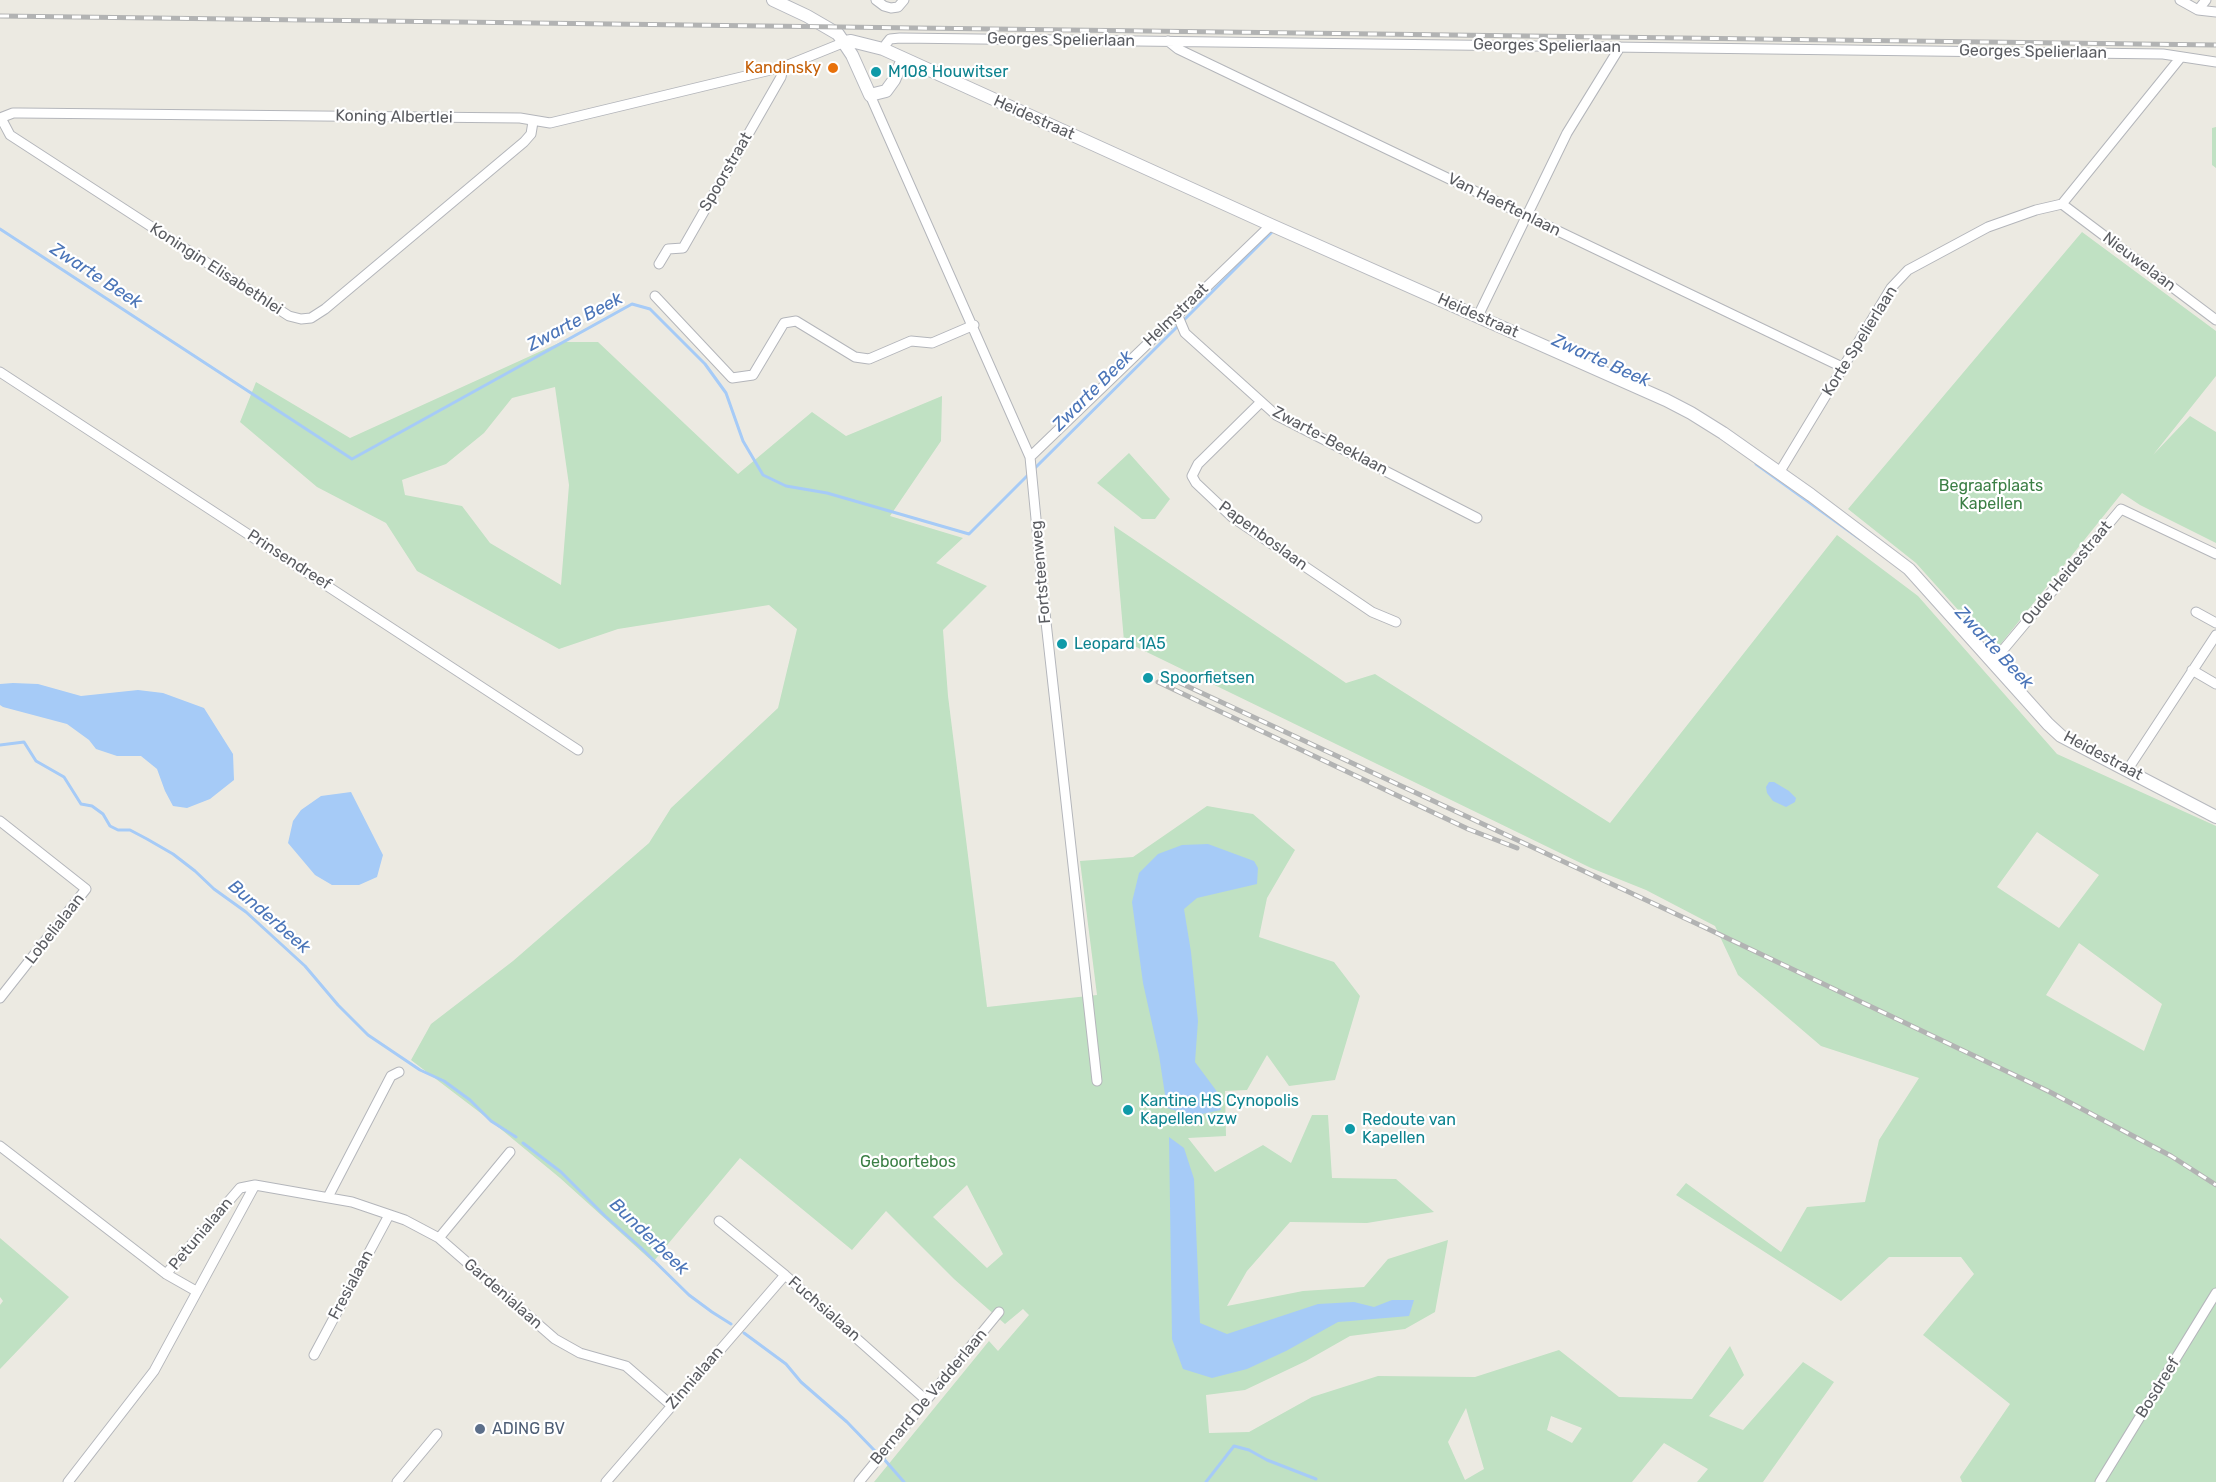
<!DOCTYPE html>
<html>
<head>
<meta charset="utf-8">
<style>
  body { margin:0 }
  canvas { display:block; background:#eceae2 }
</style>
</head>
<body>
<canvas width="2216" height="1482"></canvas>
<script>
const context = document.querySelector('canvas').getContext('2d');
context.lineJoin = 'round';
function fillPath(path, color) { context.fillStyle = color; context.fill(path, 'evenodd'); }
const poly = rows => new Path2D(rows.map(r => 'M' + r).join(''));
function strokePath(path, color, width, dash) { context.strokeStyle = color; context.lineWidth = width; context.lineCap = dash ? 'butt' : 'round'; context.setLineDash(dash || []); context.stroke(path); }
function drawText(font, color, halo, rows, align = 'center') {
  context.font = font + ' Rubik,sans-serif'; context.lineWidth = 4.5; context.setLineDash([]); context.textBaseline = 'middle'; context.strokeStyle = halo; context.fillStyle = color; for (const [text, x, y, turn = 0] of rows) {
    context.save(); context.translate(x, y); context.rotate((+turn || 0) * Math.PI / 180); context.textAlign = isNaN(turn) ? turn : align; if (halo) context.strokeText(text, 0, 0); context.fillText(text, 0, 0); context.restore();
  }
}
fillPath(poly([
  [2216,127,2216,168,2212,165,2212,128],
  [2082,232,2216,331,2216,376,2153,455,2190,416,2216,432,2216,543,2140,505,2122,493,1995,651,1916,563,1848,509],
  [561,342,598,342,738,474,812,412,846,436,942,396,941,441,890,516,963,538,936,563,987,586,943,630,948,696,987,1007,1097,995,1080,861,1133,857,1207,806,1253,814,1295,850,1267,898,1259,937,1334,962,1360,996,1335,1080,1289,1086,1267,1055,1247,1090,1225,1091,1226,1136,1188,1138,1215,1172,1263,1145,1291,1163,1312,1115,1328,1115,1332,1178,1396,1179,1434,1212,1367,1223,1290,1222,1247,1271,1227,1306,1303,1291,1364,1287,1388,1259,1448,1240,1435,1312,1405,1329,1350,1336,1306,1361,1245,1390,1206,1395,1209,1433,1249,1432,1312,1397,1378,1376,1475,1377,1559,1350,1619,1397,1692,1399,1730,1346,1744,1375,1709,1416,1743,1430,1803,1362,1834,1382,1763,1482,1697,1482,1708,1469,1664,1443,1632,1482,874,1482,989,1341,998,1351,1029,1315,1023,1309,1005,1324,954,1279,886,1211,852,1250,740,1158,653,1262,560,1178,491,1121,411,1060,431,1024,513,961,649,843,671,808,778,708,797,629,769,605,618,629,559,649,417,571,386,523,317,487,240,422,256,382,350,438],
  [555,387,569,485,561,585,490,543,462,506,405,495,402,480,446,464,484,433,512,398],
  [967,1185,1003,1254,987,1268,933,1217],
  [1466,1408,1484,1469,1465,1480,1448,1442],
  [1551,1416,1582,1428,1572,1443,1547,1430],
  [1129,453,1170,499,1155,519,1142,519,1097,483],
  [1114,526,1346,683,1375,674,1610,823,1837,535,1918,596,2057,754,2216,826,2216,1482,1962,1482,1960,1477,2010,1404,1923,1335,1974,1274,1961,1257,1889,1257,1841,1301,1676,1195,1686,1183,1781,1252,1807,1207,1865,1202,1879,1140,1919,1078,1821,1046,1738,975,1715,926,1646,890,1591,868,1124,641],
  [2037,832,2099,875,2059,928,1997,887],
  [2079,943,2162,1004,2144,1051,2046,995],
  [0,1238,69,1297,0,1369,0,1305,3,1301,0,1297]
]), '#c0e1c3');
fillPath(poly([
  [13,683,38,684,81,696,138,690,163,693,204,708,233,754,234,780,210,799,187,808,173,806,165,791,157,769,141,756,117,756,96,749,89,740,67,724,3,707,0,705,0,684],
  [1769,782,1774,782,1789,791,1796,798,1795,802,1786,807,1773,801,1767,793,1766,787],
  [351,792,383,855,377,877,359,885,332,885,315,875,288,843,293,821,301,810,321,796],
  [1208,844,1254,861,1258,868,1257,884,1197,898,1184,909,1191,952,1198,1021,1195,1062,1218,1093,1221,1110,1193,1116,1167,1108,1159,1055,1143,983,1132,902,1139,873,1158,854,1182,845],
  [1169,1137,1184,1148,1194,1179,1200,1323,1227,1334,1318,1304,1354,1302,1374,1307,1392,1300,1414,1300,1409,1316,1338,1322,1286,1351,1247,1369,1212,1378,1183,1369,1172,1339]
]), '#a6cbf7');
strokePath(poly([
  [0,229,352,459,632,304,650,309,705,364,726,393,743,441,763,475,786,486,827,493,969,534,1030,473],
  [1183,321,1274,230],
  [1756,464,1860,539],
  [1034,469,1179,325],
  [0,745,24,742,36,761,64,777,81,804,92,806,103,814,110,826,118,830,130,830,147,839,173,854,195,871,214,889,246,912,305,966,338,1005,368,1035,420,1070,444,1081,470,1100,491,1121,516,1137],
  [523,1143,561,1172,605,1216,640,1247,689,1295,712,1312,731,1324],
  [744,1333,786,1364,801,1382,847,1422,875,1451],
  [883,1458,904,1482],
  [1206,1482,1234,1446,1249,1450,1267,1460,1316,1479]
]), '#a6cbf7', 3);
const street = poly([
  [876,0,884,6,891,8,898,7,904,0],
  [2180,0,2198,10,2216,12],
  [2198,10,2206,0],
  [1168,41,1178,49,1842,367],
  [885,50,886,44,890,39,900,38,2163,54,2216,62],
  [870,95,1030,457,1046,622,1097,1081],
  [0,118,13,113,19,113,520,118,550,123,783,67,845,42],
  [1,118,10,135,289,316,301,319,311,318,325,309,524,142,531,134,533,122],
  [2062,204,2216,320],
  [659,264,668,249,683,248,781,77,783,67],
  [655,296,732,378,753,375,784,323,796,321,855,357,869,359,911,341,932,343,974,325],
  [1177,314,1185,333,1276,415,1477,518],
  [1478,316,1567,133,1620,47],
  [0,372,578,750],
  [1261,402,1198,464,1192,476,1196,483,1232,517,1372,612,1396,622],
  [1030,457,1271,225],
  [1779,473,1891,288,1908,270,1988,227,2036,210,2062,204,2181,57],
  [2196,612,2216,623],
  [1992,663,2121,509,2216,554],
  [2192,670,2216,684],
  [2128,769,2216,635],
  [0,821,86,889,0,998],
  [0,1146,166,1274,196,1291],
  [328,1197,391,1076,399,1072],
  [719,1221,785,1275,926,1400],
  [439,1238,510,1152],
  [166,1274,240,1188,255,1185,352,1202,405,1220,439,1238,555,1339,580,1353,626,1366,671,1405],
  [314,1355,389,1215],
  [68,1482,154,1371,255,1185],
  [397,1482,437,1434],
  [606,1482,785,1275],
  [859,1482,999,1312],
  [2100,1482,2216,1293]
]);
const secondary = poly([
  [773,0,807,16,838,34,852,55,870,95,886,91,894,80,903,59],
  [845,42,851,41,883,49,1271,225,1666,400,1691,413,1723,433,1811,495,1909,569,2048,724,2061,736,2216,817]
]);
strokePath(street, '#b4b6bb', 11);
strokePath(secondary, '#b7b9bf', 14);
strokePath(street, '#fff', 9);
strokePath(secondary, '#fff', 12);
const rail = poly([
  [0,16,2216,45],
  [1161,674,1706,928,2048,1091,2171,1156,2216,1185],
  [1158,682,1468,829,1517,848]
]);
strokePath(rail, '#b2b3b3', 5);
strokePath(rail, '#fff', 3, [9]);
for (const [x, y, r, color] of [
  [833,68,6,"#e8710a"],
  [876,72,6,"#0f9aa8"],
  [1062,644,6,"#0f9aa8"],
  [1148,678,6,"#0f9aa8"],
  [1128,1110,6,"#0f9aa8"],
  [1350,1129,6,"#0f9aa8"],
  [480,1429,6,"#5c6f8a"]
]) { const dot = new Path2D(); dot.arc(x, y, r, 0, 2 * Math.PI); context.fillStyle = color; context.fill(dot); strokePath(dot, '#fff', 2); }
drawText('16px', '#5a5c61', '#fff', [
  ["Georges Spelierlaan",1061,40,1],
  ["Georges Spelierlaan",1547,46,1],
  ["Georges Spelierlaan",2033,52,1],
  ["Koning Albertlei",394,117,1],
  ["Heidestraat",1034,118,24],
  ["Spoorstraat",726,172,-60],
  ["Van Haeftenlaan",1504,205,26],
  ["Nieuwelaan",2139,262,37],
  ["Koningin Elisabethlei",216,269,33],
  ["Helmstraat",1176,315,-44],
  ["Heidestraat",1478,316,24],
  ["Korte Spelierlaan",1860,341,-58],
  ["Zwarte-Beeklaan",1330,441,28],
  ["Papenboslaan",1263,536,36],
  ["Prinsendreef",289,560,33],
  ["Fortsteenweg",1041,572,-95],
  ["Oude Heidestraat",2067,573,-50],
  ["Heidestraat",2103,756,28],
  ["Lobelialaan",55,929,-52],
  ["Petunialaan",201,1234,-50],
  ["Fresialaan",351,1285,-62],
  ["Gardenialaan",503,1294,41],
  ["Fuchsialaan",824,1309,41],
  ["Zinnialaan",695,1378,-49],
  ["Bosdreef",2158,1388,-58],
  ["Bernard De Vadderlaan",929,1397,-50]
]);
drawText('16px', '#c56008', '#fff', [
  ["Kandinsky",821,68]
], 'right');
drawText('16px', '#0d838f', '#fff', [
  ["M108 Houwitser",888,72],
  ["Leopard 1A5",1074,644],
  ["Spoorfietsen",1160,678],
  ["Kantine HS Cynopolis",1140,1101],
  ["Kapellen vzw",1140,1119],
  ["Redoute van",1362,1120],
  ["Kapellen",1362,1138]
], 'left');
drawText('16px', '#3b7f45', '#fff', [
  ["Begraafplaats",1991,486],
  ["Kapellen",1991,504],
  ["Geboortebos",908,1162]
]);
drawText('16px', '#4e5e75', '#fff', [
  ["ADING BV",492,1429]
], 'left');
drawText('italic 18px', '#4b75b8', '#fff', [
  ["Zwarte Beek",96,276,33],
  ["Zwarte Beek",575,322,-28],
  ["Zwarte Beek",1601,361,24],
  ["Zwarte Beek",1093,391,-45],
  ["Zwarte Beek",1994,648,47],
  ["Bunderbeek",269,917,41],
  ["Bunderbeek",649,1237,44]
]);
</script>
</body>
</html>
